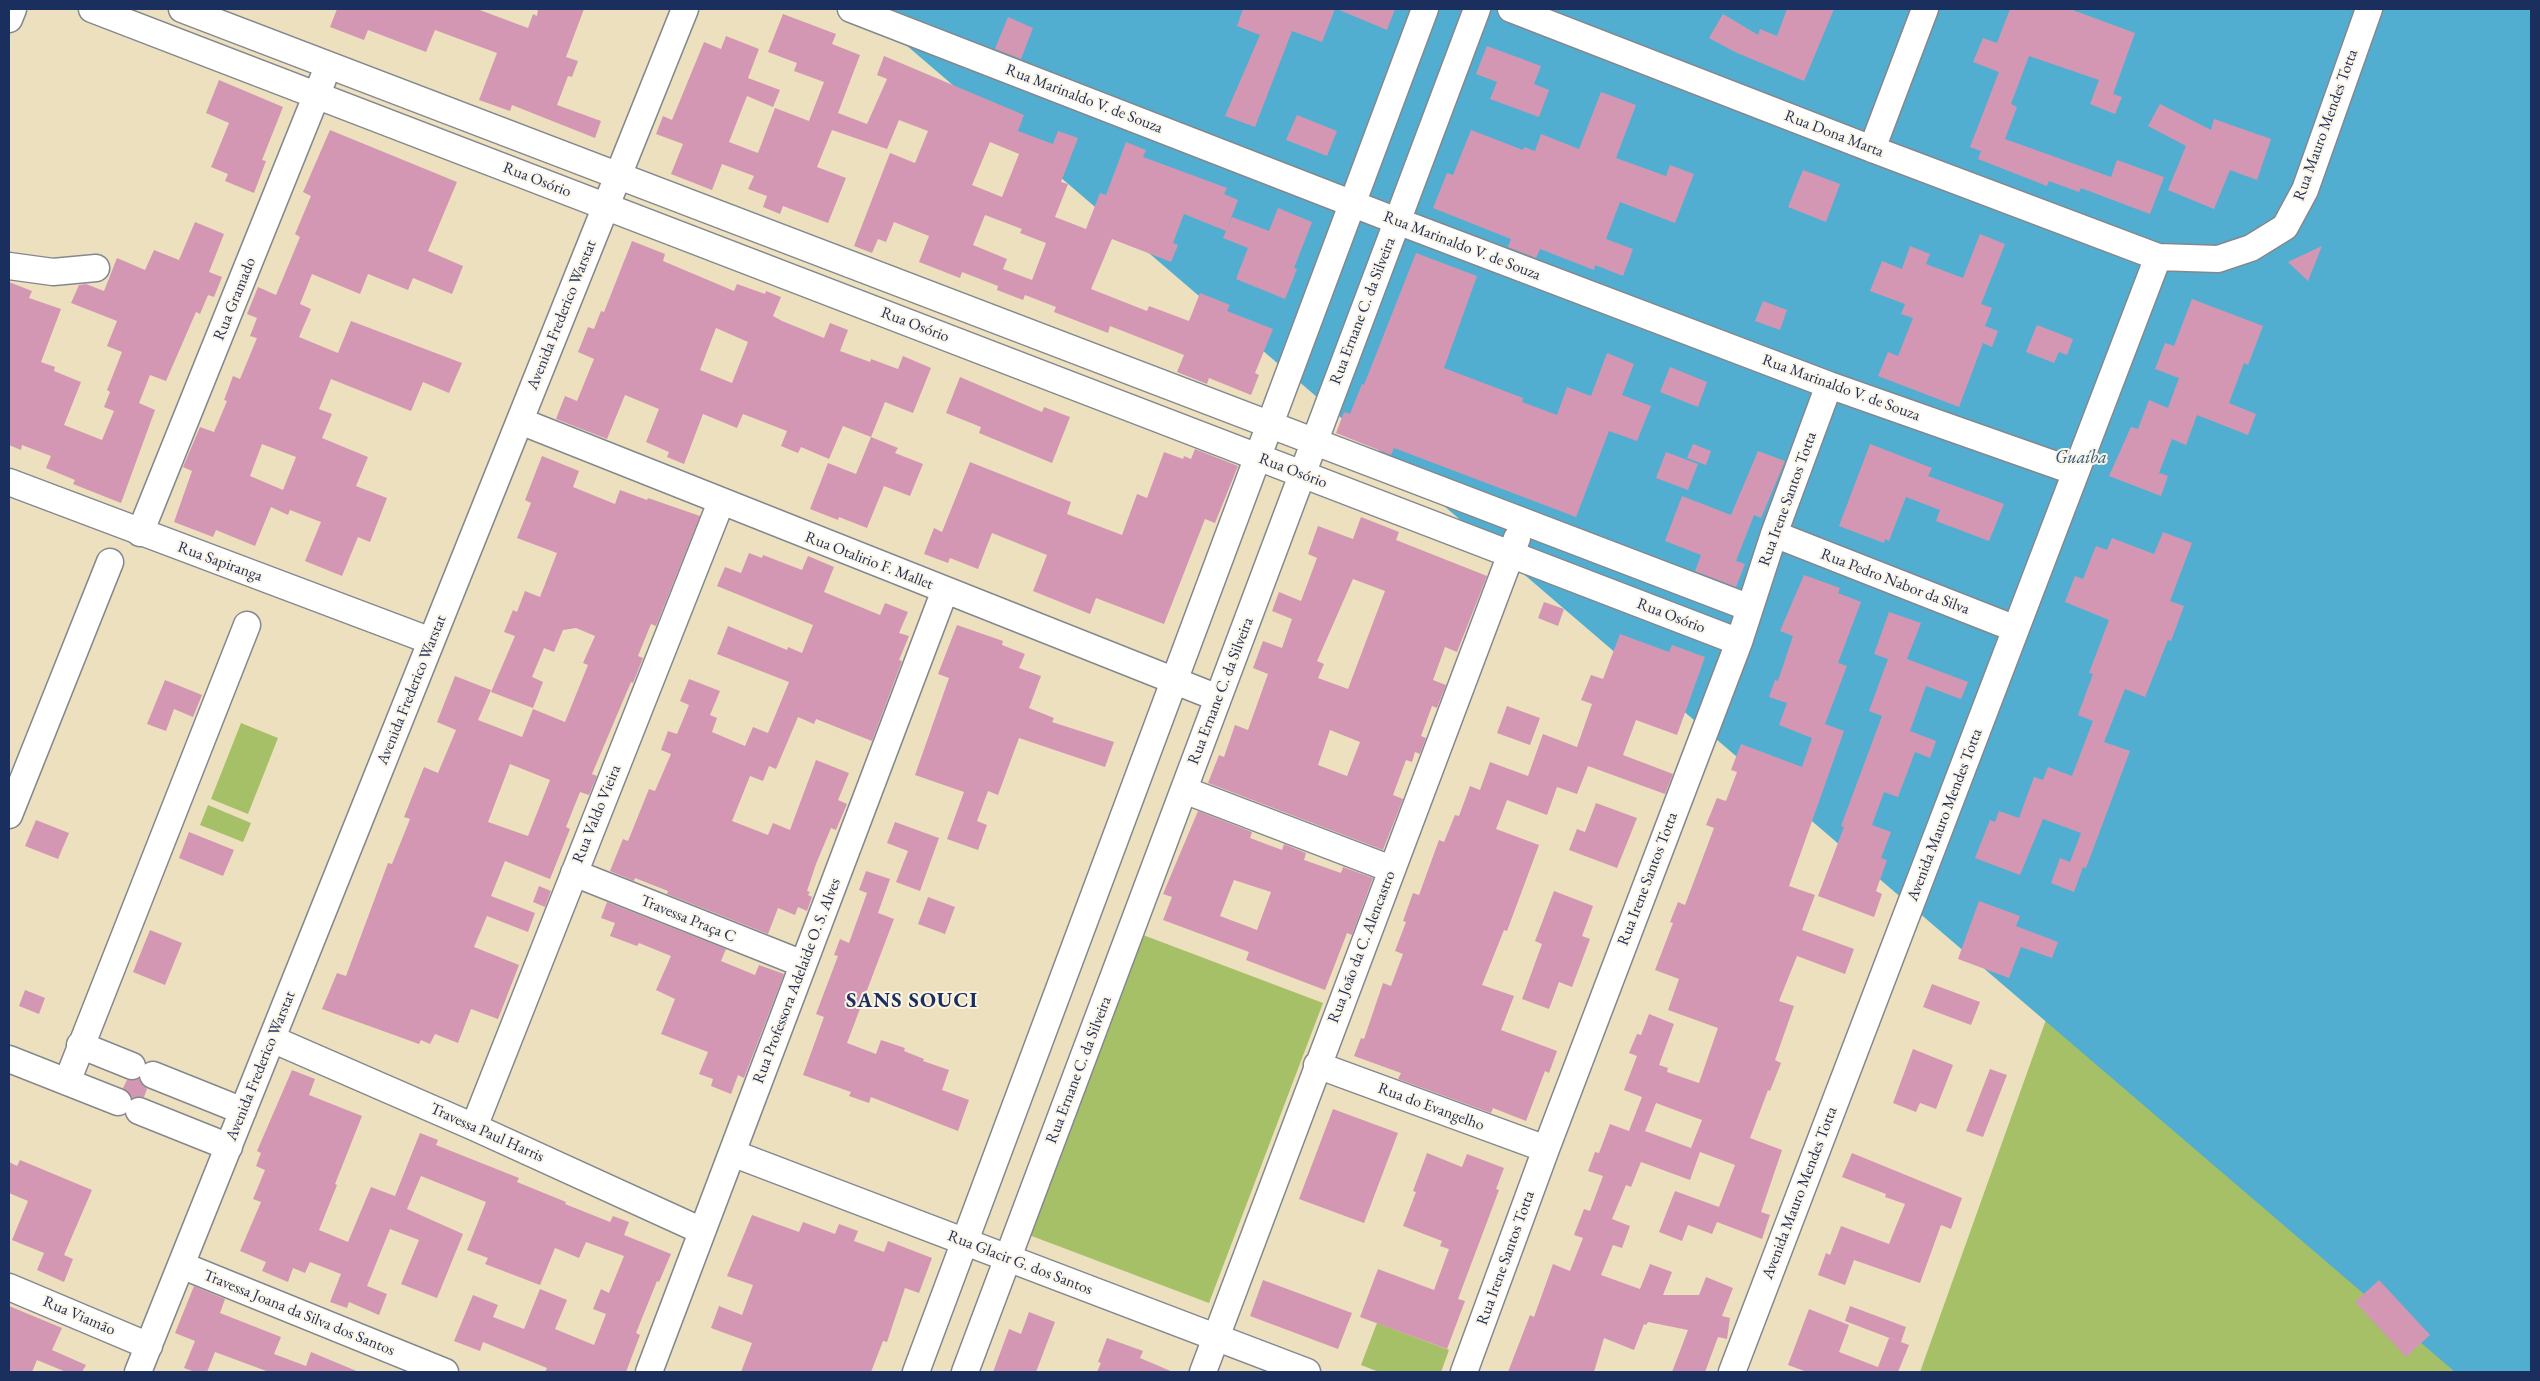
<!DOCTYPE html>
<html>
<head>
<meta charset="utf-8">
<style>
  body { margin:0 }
  #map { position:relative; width:2540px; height:1381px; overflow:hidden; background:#ece0bf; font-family:"EB Garamond",serif }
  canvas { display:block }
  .frame { position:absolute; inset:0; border:10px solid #1b2f5e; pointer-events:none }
</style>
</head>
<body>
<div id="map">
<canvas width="2540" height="1381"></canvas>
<div class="frame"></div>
</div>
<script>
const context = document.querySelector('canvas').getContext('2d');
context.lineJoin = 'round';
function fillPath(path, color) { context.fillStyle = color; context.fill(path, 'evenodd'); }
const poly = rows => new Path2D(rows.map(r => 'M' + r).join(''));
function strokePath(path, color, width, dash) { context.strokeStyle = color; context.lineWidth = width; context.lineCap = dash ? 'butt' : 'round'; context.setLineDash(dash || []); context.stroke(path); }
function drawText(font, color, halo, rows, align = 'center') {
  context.font = font + ' "EB Garamond",serif'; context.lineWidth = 4; context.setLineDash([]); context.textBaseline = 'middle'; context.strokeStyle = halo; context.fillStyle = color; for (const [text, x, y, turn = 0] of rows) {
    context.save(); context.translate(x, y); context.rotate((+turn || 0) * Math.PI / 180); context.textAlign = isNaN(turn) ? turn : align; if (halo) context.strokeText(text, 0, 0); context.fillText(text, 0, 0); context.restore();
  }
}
fillPath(poly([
  [2531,9,2531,1372,1920,1372,2057,989],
  [241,723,278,738,248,814,211,799],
  [208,805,251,823,243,842,200,825],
  [1143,935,1323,1003,1209,1303,1029,1235],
  [1377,1323,1449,1350,1441,1372,1379,1372,1361,1365]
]), '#a5c067');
fillPath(poly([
  [864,9,2531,9,2531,1372,2455,1372]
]), '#52aed0');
fillPath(poly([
  [337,9,477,9,528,28,533,14,537,16,538,9,584,9,566,57,578,61,572,77,568,76,557,105,601,121,595,138,512,105,510,111,479,100,497,53,435,30,426,52,368,30,364,40,330,27],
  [1243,9,1335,9,1322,42,1292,31,1255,127,1225,116,1260,35,1237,26],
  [1337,9,1395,9,1387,30],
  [1787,9,1834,9,1804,81,1735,52,1709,38,1723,14,1758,35,1760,29,1777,36],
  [2010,9,2070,9,2135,33,2113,94,2122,97,2115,114,2090,104,2099,80,2029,56,2011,104,2017,107,2005,139,2111,177,2117,160,2164,177,2150,214,2081,188,2079,192,2049,181,2047,186,1978,159,1981,151,1970,147,1999,72,1973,62,1983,38,1997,43],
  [783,14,836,34,832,44,860,55,838,113,867,124,887,79,877,75,884,56,1024,115,1018,131,1053,144,1058,131,1078,138,1061,182,1068,184,1055,217,1086,229,1100,193,1106,195,1126,142,1146,150,1143,157,1227,188,1224,194,1238,200,1226,231,1184,214,1173,243,1178,245,1171,262,1112,239,1091,289,1147,311,1149,306,1189,321,1200,293,1230,305,1227,311,1273,329,1255,373,1259,375,1251,395,1209,378,1207,384,1177,372,1184,355,1110,326,1108,333,1054,312,1056,307,1025,295,1023,300,997,290,998,286,962,272,960,278,919,262,929,236,894,222,886,242,878,239,872,253,854,246,890,153,915,163,928,131,899,120,887,149,832,130,817,167,846,178,828,223,783,206,780,214,763,207,767,196,748,189,754,176,722,164,712,190,671,174,683,144,656,134,663,116,672,120,704,42,721,49,726,36,759,49,748,78,780,90,773,107,747,96,729,142,758,153,775,108,809,121,824,82,794,71,797,63,768,52],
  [990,142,1019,154,1002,197,972,185],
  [985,215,1022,229,1020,233,1046,243,1032,280,1003,269,1007,259,973,245],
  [1008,17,1033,28,1021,59,995,49],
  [1487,46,1541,66,1534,84,1549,90,1539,117,1490,99,1497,82,1476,74],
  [219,80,283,107,262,160,266,161,254,193,225,181,228,174,211,167,229,123,206,113],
  [1601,92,1636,105,1616,158,1666,176,1670,165,1694,174,1675,223,1620,202,1606,239,1633,249,1623,276,1595,265,1594,270,1540,249,1536,258,1508,247,1511,239,1433,208,1447,173,1453,175,1471,130,1523,150,1524,147,1535,151,1541,134,1579,149],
  [2160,104,2211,130,2214,119,2271,139,2257,180,2230,170,2214,209,2168,190,2186,146,2148,126],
  [1297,115,1337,131,1327,156,1286,140],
  [330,130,457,182,428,251,463,266,452,294,413,278,408,290,368,274,360,294,312,274,300,304,311,309,299,337,338,353,351,321,462,363,449,393,423,382,411,411,331,379,319,409,332,414,322,438,368,457,356,486,387,498,370,542,358,537,342,576,305,561,321,522,290,510,288,515,271,507,255,546,216,530,213,537,174,522,192,471,183,467,200,427,214,432,227,401,224,400,233,376,240,379,257,338,250,336,257,318,247,314,258,287,276,295,300,237,295,234,311,196,303,192],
  [262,444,296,457,283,490,250,476],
  [1803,170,1840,184,1826,222,1788,207],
  [1278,208,1312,222,1294,268,1297,269,1285,299,1236,279,1248,248,1223,238,1232,217,1269,231],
  [195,222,224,234,209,272,222,277,214,297,208,295,200,314,196,312,166,381,150,375,139,403,155,410,121,503,73,484,75,480,46,468,51,456,22,445,21,450,9,445,9,282,32,291,29,298,61,309,41,362,55,367,54,371,81,382,64,425,102,440,114,411,104,407,110,392,107,390,122,352,107,346,117,321,71,303,79,285,86,284,104,291,117,258,145,270,154,250,179,260],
  [1980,234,2005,244,1981,304,1992,308,1985,326,1998,331,1992,347,1983,343,1959,407,1878,376,1888,352,1898,356,1913,318,1901,314,1905,304,1870,291,1882,261,1902,269,1910,246,1930,254,1926,264,1963,278],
  [632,241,665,254,663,261,734,291,737,284,765,294,766,291,781,297,773,316,782,321,824,338,830,323,848,330,840,351,870,362,871,359,898,369,903,356,931,368,913,413,885,402,871,437,843,426,829,459,801,447,798,453,781,446,787,431,743,414,737,428,703,414,684,464,667,457,669,452,646,442,659,409,625,395,607,439,556,419,565,396,577,401,594,359,578,352,588,327,594,329,601,311,604,312],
  [716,328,748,342,732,383,700,370],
  [2322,246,2308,281,2288,262],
  [1416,253,1477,276,1444,368,1523,398,1522,402,1557,415,1567,387,1591,396,1607,353,1634,364,1622,395,1651,406,1637,441,1609,431,1576,517,1394,448,1391,455,1336,433,1344,412,1350,414,1362,384,1364,385],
  [2192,299,2263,326,2248,365,2244,363,2229,403,2256,414,2248,435,2197,415,2186,445,2172,439,2159,473,2168,476,2161,496,2109,476,2131,427,2138,429,2149,400,2168,408,2179,378,2155,369,2165,343,2174,346],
  [1763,301,1787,310,1780,330,1755,321],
  [2037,325,2073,339,2067,355,2059,352,2054,363,2026,352],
  [1670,367,1707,382,1698,407,1660,392],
  [960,377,1042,412,1044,407,1070,417,1052,463,979,433,981,427,946,413],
  [871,437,898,448,895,453,923,464,910,496,884,486,867,528,839,517,838,520,810,509,828,463,856,474],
  [1693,444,1711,451,1706,465,1687,458],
  [1870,444,1932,468,1928,476,2004,504,1989,541,1936,521,1940,510,1906,497,1889,541,1885,539,1884,543,1839,526],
  [1195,449,1238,466,1215,523,1205,519,1164,624,1096,598,1090,614,1033,591,1047,555,992,533,978,569,950,558,948,563,924,554,934,528,942,532,970,462,1071,502,1067,514,1122,535,1137,494,1147,498,1164,452,1183,459,1184,456,1191,459],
  [1758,451,1785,461,1761,518,1754,515,1736,561,1745,564,1736,587,1695,571,1701,555,1665,541,1682,496,1731,515],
  [1666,452,1698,464,1688,490,1656,478],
  [542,456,579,471,573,487,615,504,620,490,647,500,648,498,700,516,656,626,651,624,638,656,643,658,633,683,631,682,592,774,597,776,589,795,580,792,566,827,570,829,550,879,505,861,491,896,535,913,528,932,487,916,474,947,519,965,498,1019,471,1009,458,1043,435,1034,430,1044,421,1040,419,1044,322,1009,337,973,346,976,388,863,392,864,410,819,404,817,424,767,438,773,456,730,437,722,455,676,491,690,478,720,522,737,533,709,565,722,588,665,583,663,595,636,576,628,563,630,554,652,544,648,532,677,543,682,533,708,491,692,515,636,504,632,513,610,517,612,525,591,540,597,557,553,517,538,531,503,525,500],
  [510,764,550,780,528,836,488,822],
  [1361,517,1399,532,1396,540,1487,576,1457,652,1445,647,1433,680,1446,685,1437,708,1432,706,1421,736,1426,738,1420,754,1415,752,1412,762,1406,760,1393,795,1403,799,1383,850,1208,783,1219,755,1224,757,1235,725,1248,730,1268,674,1253,668,1263,641,1282,648,1292,619,1272,611,1279,592,1301,601,1317,558,1308,554,1318,526,1353,539],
  [1353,579,1385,591,1348,689,1318,678,1324,664,1317,661],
  [1330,730,1360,742,1347,776,1318,765],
  [2163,532,2192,543,2170,601,2184,606,2171,641,2168,640,2145,697,2125,689,2104,742,2130,751,2086,868,2081,867,2083,867,2074,892,2051,883,2060,858,2070,862,2081,833,2043,819,2020,875,1975,858,1990,820,1995,822,1999,811,2019,818,2034,777,2043,780,2048,767,2072,776,2093,721,2078,715,2093,674,2089,673,2109,620,2065,602,2075,576,2083,579,2096,546,2107,550,2112,538,2154,554],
  [749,553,762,558,763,555,802,570,808,556,834,567,824,592,880,615,885,603,908,612,899,633,909,636,899,660,902,661,872,741,816,719,814,724,798,717,776,769,769,766,763,781,750,776,732,821,768,835,773,823,790,830,816,760,849,773,838,800,847,804,836,830,831,828,816,864,807,891,810,892,808,895,812,897,807,911,798,907,795,915,778,908,768,934,667,894,668,891,635,878,634,881,610,871,623,839,628,841,649,789,655,791,671,754,661,750,668,731,677,734,689,705,680,701,689,679,720,691,710,715,717,718,712,732,745,746,753,727,768,733,789,682,717,654,728,626,787,650,788,647,802,653,813,625,717,586,725,567,741,573],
  [1804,575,1840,588,1838,593,1861,602,1838,663,1847,666,1825,724,1844,731,1789,886,1815,895,1802,930,1854,949,1845,974,1797,956,1779,1001,1794,1006,1775,1060,1781,1063,1770,1091,1768,1090,1750,1138,1782,1150,1761,1212,1770,1215,1762,1239,1717,1222,1712,1234,1688,1225,1682,1241,1659,1232,1675,1191,1719,1207,1735,1165,1700,1152,1690,1180,1641,1162,1631,1187,1626,1185,1612,1219,1630,1226,1622,1248,1613,1245,1601,1275,1640,1289,1650,1264,1672,1272,1663,1295,1699,1295,1706,1277,1733,1288,1722,1316,1730,1318,1727,1339,1718,1337,1705,1372,1672,1372,1688,1330,1648,1322,1646,1325,1644,1324,1634,1350,1604,1338,1594,1372,1508,1372,1530,1315,1534,1317,1553,1264,1570,1271,1583,1238,1574,1235,1584,1209,1590,1211,1603,1176,1588,1171,1595,1152,1599,1153,1610,1124,1629,1131,1642,1097,1624,1090,1637,1056,1629,1053,1637,1034,1641,1035,1649,1014,1674,1024,1659,1065,1668,1068,1667,1072,1699,1083,1718,1028,1668,1010,1679,979,1655,970,1673,923,1670,922,1678,902,1685,905,1714,828,1706,825,1717,798,1726,801,1737,772,1731,770,1741,744,1802,767,1812,738,1779,725,1787,703,1769,697,1775,680,1778,681,1793,636,1780,631],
  [1656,1103,1702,1120,1691,1148,1645,1131],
  [1544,602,1564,609,1558,626,1538,618],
  [1889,612,1921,623,1907,659,1968,682,1961,699,1926,686,1910,731,1936,741,1930,758,1915,752,1898,797,1884,792,1872,825,1891,832,1881,858,1887,860,1876,891,1882,894,1874,917,1818,896,1844,827,1841,826,1882,716,1869,711,1888,659,1874,654],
  [957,625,1003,641,1002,645,1025,654,1019,668,1041,676,1029,708,1054,718,1052,722,1114,742,1105,767,1019,738,998,795,988,791,977,821,987,825,978,850,947,839,964,792,915,775,949,678,938,674],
  [1620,634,1669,652,1672,645,1705,657,1677,735,1636,720,1623,755,1673,774,1665,794,1588,766,1577,794,1557,787,1547,815,1507,800,1496,829,1539,845,1507,931,1504,930,1482,985,1514,996,1501,1030,1557,1051,1549,1073,1545,1071,1526,1121,1493,1108,1491,1113,1398,1079,1401,1073,1354,1056,1361,1038,1364,1039,1383,983,1391,986,1403,954,1395,951,1406,922,1403,921,1413,893,1419,895,1439,840,1444,842,1455,815,1459,816,1470,786,1480,790,1490,762,1528,776,1543,734,1577,747,1592,704,1581,700,1591,675,1603,679],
  [165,680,202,695,193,717,174,709,166,731,147,724],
  [1507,706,1540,718,1530,745,1497,733],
  [1596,803,1637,818,1617,868,1569,850,1577,829,1585,832],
  [1198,811,1252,832,1250,838,1282,850,1284,844,1306,853,1304,860,1341,873,1343,867,1373,878,1352,935,1347,933,1325,990,1246,960,1249,952,1163,920,1172,897,1163,894],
  [1234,880,1271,892,1257,930,1220,916],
  [36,820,69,833,58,859,25,846],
  [895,822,939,838,920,891,896,882,908,851,887,843],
  [189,832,234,850,223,876,179,858],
  [866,871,890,879,878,913,894,919,847,1043,876,1054,881,1040,905,1048,904,1051,924,1059,923,1061,949,1070,942,1090,969,1100,958,1131,871,1097,869,1103,849,1096,851,1092,803,1075,824,1017,816,1014,838,956,834,955,840,939,849,943,867,893,859,890],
  [539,886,551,891,545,907,533,902],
  [1554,891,1593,906,1582,936,1590,939,1572,987,1559,982,1549,1009,1522,999,1542,944,1535,941],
  [928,897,955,907,945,934,918,924],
  [1979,901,2020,916,2016,926,2058,942,2052,958,2021,947,2009,978,1958,959],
  [607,902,726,949,721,961,755,975,759,965,784,974,744,1078,738,1075,731,1094,711,1086,713,1079,699,1074,708,1052,661,1034,675,999,656,990,671,956,639,943,637,946,610,936,615,923,601,918],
  [150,930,182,943,165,985,133,972],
  [1932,984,1980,1002,1971,1025,1923,1007],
  [25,990,45,998,39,1014,19,1006],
  [1913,1049,1953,1065,1936,1109,1920,1103,1916,1112,1893,1103],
  [1990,1069,2007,1075,1983,1137,1966,1131],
  [292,1070,315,1079,309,1095,362,1116,335,1184,337,1185,319,1230,348,1242,371,1187,395,1196,420,1133,438,1140,436,1145,519,1178,517,1182,566,1202,565,1204,610,1222,613,1216,629,1222,624,1235,671,1254,659,1282,657,1281,636,1333,640,1335,626,1372,545,1372,547,1368,483,1342,480,1351,454,1341,473,1295,498,1305,493,1317,524,1329,540,1289,567,1300,555,1329,594,1345,606,1314,593,1309,601,1289,609,1293,624,1256,586,1242,579,1258,555,1248,540,1285,485,1264,488,1258,467,1250,486,1202,421,1176,407,1209,463,1234,437,1298,401,1284,419,1240,390,1229,367,1286,387,1294,379,1315,349,1302,347,1308,330,1302,341,1274,310,1262,305,1273,293,1268,288,1282,262,1271,266,1262,240,1251,261,1202,253,1199,265,1170,256,1166,261,1153,257,1151],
  [139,1079,147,1089,144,1097,132,1098,123,1088,127,1080],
  [1333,1109,1398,1133,1364,1223,1299,1199],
  [1427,1153,1462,1167,1467,1154,1504,1168,1496,1189,1499,1190,1458,1299,1465,1301,1447,1349,1360,1317,1378,1269,1434,1290,1449,1249,1440,1246,1442,1241,1403,1226,1416,1192,1413,1191],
  [1852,1153,1962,1198,1951,1229,1941,1225,1920,1283,1854,1260,1845,1285,1818,1275,1826,1253,1830,1255,1841,1226,1889,1244,1905,1204,1885,1197,1886,1194,1842,1177],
  [20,1160,92,1190,64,1255,73,1259,64,1282,37,1270,44,1253,12,1240,28,1201,9,1193,9,1162,17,1166],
  [752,1215,799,1232,803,1222,835,1234,839,1224,858,1231,854,1241,884,1252,888,1241,932,1258,919,1293,905,1288,887,1342,883,1341,871,1372,741,1372,752,1343,711,1328,719,1306,742,1315,753,1285,727,1276],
  [1263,1280,1352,1313,1338,1349,1250,1316],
  [2379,1280,2430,1335,2406,1357,2355,1302],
  [194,1286,225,1299,220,1313,281,1337,274,1354,306,1366,311,1352,359,1372,269,1372,215,1352,207,1372,195,1372,184,1368,195,1341,175,1333],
  [9,1306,62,1328,52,1350,86,1365,82,1372,66,1372,37,1360,32,1372,9,1372],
  [1850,1306,1906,1327,1901,1342,1909,1345,1898,1372,1807,1372,1788,1365,1809,1309,1849,1325,1839,1352,1878,1367,1889,1338,1900,1342,1845,1321],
  [1029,1312,1055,1322,1036,1372,993,1372,1009,1329,1021,1334],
  [1107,1338,1143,1351,1140,1358,1173,1372,1097,1372,1101,1363,1098,1362]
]), '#d497b3');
const minor = poly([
  [92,9,1739,642],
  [182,9,1750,608],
  [851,9,1397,221,1829,385,2076,472],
  [1511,9,1872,149,2158,257,2218,259,2251,248,2285,227,2305,190,2369,9],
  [9,19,13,9],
  [1872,149,1925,9],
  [9,266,53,272,96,268],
  [520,421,1218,698],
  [9,482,431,641],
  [140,533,323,79],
  [1774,534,2016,629],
  [1184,790,1391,869],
  [9,815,110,562],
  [574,873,803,964],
  [272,1039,474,1127,702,1231],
  [80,1045,132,1066],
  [9,1059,118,1102],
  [1317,1065,1546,1149],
  [153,1075,243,1111],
  [67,1082,247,625],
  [139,1111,229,1147],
  [474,1127,721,502],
  [732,1153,1307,1372],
  [181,1265,445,1372],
  [9,1287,149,1346],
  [138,1372,685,9],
  [649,1372,945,590],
  [916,1372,1425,9],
  [965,1372,1477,9],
  [1203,1372,1517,538],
  [1464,1372,1546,1149,1739,642,1774,534,1829,385],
  [1732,1372,2158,257]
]);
strokePath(minor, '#84888e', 29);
strokePath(minor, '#fff', 26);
drawText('16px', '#1b2f5e', '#fcf5e5', [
  ["Rua Marinaldo V. de Souza",1084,99,21],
  ["Rua Mauro Mendes Totta",2326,125,-70],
  ["Rua Dona Marta",1834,134,21],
  ["Rua Osório",537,180,21],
  ["Rua Marinaldo V. de Souza",1462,246,21],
  ["Rua Gramado",235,299,-68],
  ["Rua Ernane C. da Silveira",1363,311,-69],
  ["Avenida Frederico Warstat",562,315,-68],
  ["Rua Osório",915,325,21],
  ["Rua Marinaldo V. de Souza",1841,388,20],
  ["Rua Osório",1293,471,21],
  ["Rua Irene Santos Totta",1788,499,-70],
  ["Rua Otalirio F. Mallet",869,561,21],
  ["Rua Sapiranga",220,562,20],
  ["Rua Pedro Nabor da Silva",1895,582,21],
  ["Rua Osório",1671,616,21],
  ["Avenida Frederico Warstat",412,690,-68],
  ["Rua Ernane C. da Silveira",1221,691,-69],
  ["Rua Valdo Vieira",597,814,-68],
  ["Avenida Mauro Mendes Totta",1945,815,-69],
  ["Rua Irene Santos Totta",1648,879,-69],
  ["Travessa Praça C",688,919,22],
  ["Rua João da C. Alencastro",1362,947,-69],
  ["Rua Professora Adelaide O. S. Alves",797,981,-69],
  ["Avenida Frederico Warstat",261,1066,-68],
  ["Rua Ernane C. da Silveira",1079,1070,-69],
  ["Rua do Evangelho",1431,1107,20],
  ["Travessa Paul Harris",487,1133,24],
  ["Avenida Mauro Mendes Totta",1800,1193,-69],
  ["Rua Irene Santos Totta",1506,1258,-70],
  ["Rua Glacir G. dos Santos",1020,1263,21],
  ["Travessa Joana da Silva dos Santos",299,1313,22],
  ["Rua Viamão",79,1316,23]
]);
drawText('italic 18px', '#2e5b86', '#fcf5e5', [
  ["Guaíba",2081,458]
]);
context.letterSpacing = '1px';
drawText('bold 21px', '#1b2f5e', '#fcf5e5', [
  ["SANS SOUCI",912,1001]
]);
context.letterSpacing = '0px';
</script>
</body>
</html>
